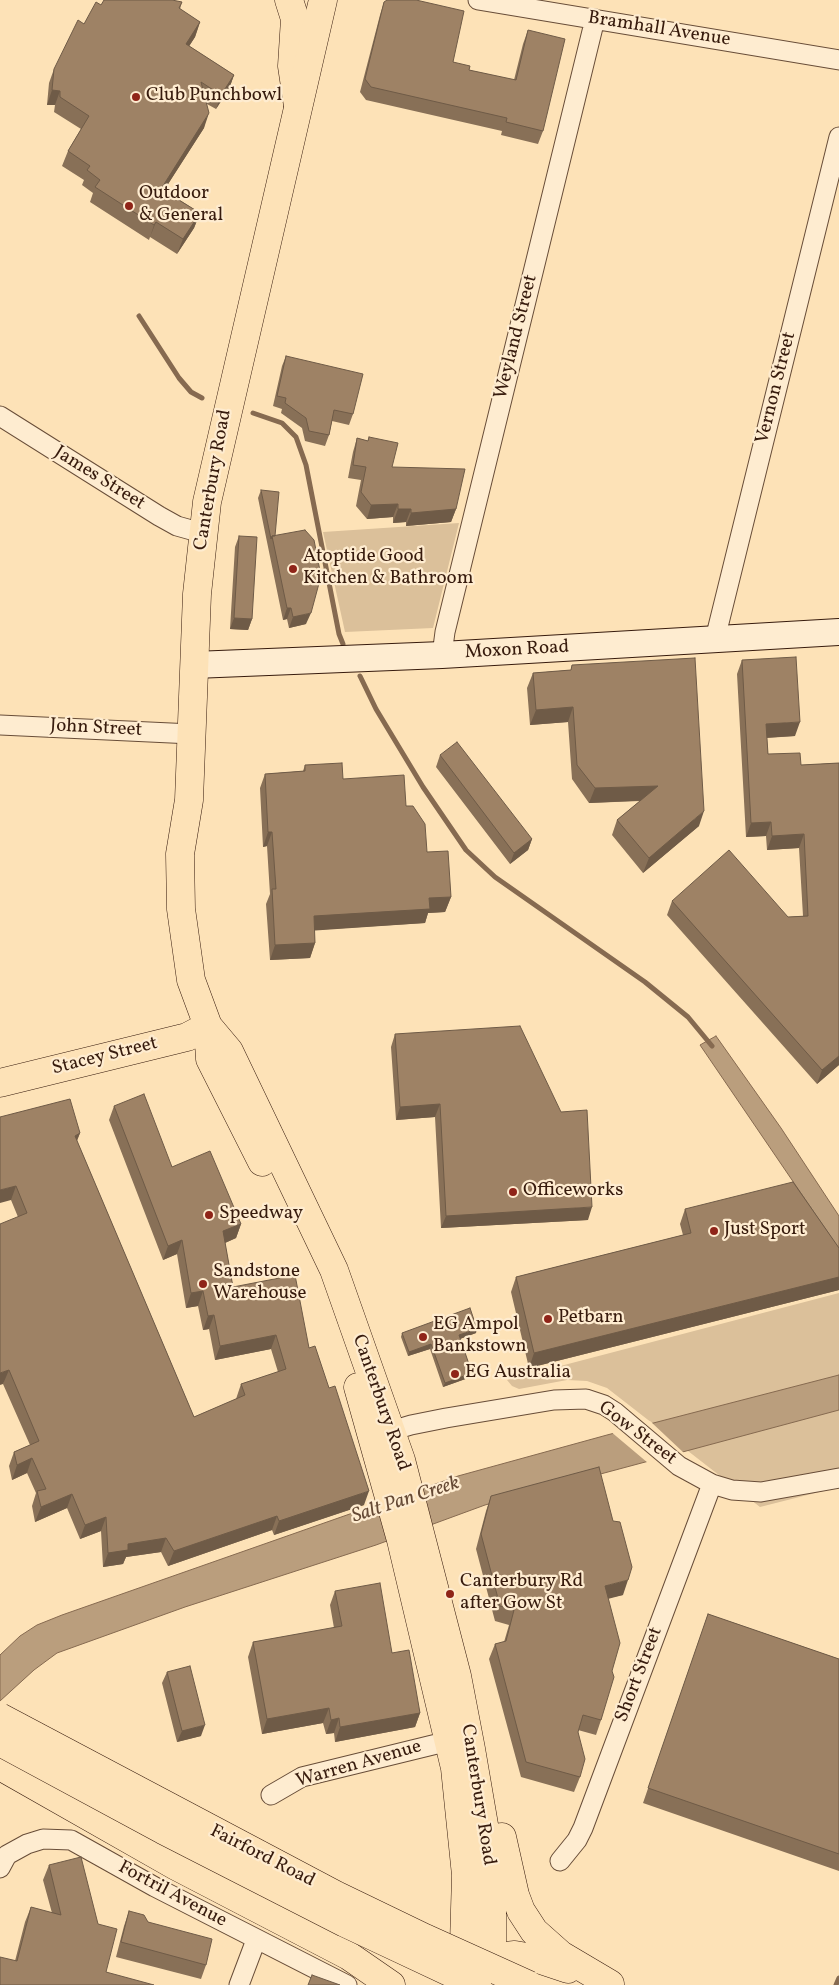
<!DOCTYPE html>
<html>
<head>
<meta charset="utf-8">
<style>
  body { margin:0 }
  canvas { display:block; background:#fde2b7 }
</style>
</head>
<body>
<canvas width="839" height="1985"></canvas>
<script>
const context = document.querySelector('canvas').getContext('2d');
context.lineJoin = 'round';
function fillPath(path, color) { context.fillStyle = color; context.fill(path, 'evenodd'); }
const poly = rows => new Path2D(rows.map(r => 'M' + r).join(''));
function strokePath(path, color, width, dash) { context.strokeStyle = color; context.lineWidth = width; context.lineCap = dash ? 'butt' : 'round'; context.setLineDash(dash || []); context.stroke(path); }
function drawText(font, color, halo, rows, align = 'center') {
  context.font = font + ' Vollkorn,serif'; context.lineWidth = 4.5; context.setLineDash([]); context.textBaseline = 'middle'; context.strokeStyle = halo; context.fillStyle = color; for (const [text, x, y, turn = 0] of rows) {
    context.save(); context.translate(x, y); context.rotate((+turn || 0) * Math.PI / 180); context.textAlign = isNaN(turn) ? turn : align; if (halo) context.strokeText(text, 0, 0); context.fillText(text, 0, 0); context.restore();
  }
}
fillPath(poly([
  [459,523,433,628,345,632,323,532],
  [839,1293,839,1487,760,1507,607,1388,587,1381,567,1380,519,1389,512,1386,507,1380]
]), '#dbc09a');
const water = poly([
  [716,1036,781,1128,839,1216,839,1249,700,1045,716,1036],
  [839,1375,839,1410,485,1505,376,1545,185,1607,57,1653,34,1670,0,1701,0,1655,20,1636,37,1625,62,1615,458,1476,607,1435,839,1375]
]);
fillPath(water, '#ba9e7d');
strokePath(water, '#866a50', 1);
fillPath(poly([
  [650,1421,684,1453,648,1463,610,1431]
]), '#fde2b7');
strokePath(poly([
  [139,316,179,378,191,392,202,398],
  [253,413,282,423,296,437,306,465,339,634,343,644],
  [360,676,376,709,423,787,466,850,495,877,645,982,688,1017,712,1046],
  [836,1985,839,1978]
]), '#866a50', 5);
const minor = poly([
  [478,0,839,60],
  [0,416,159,516,177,526,202,533],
  [715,639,839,137],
  [442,655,445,632,595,19],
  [0,725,192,734],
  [381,1434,411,1425,446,1418,554,1400,586,1399,604,1405,615,1412,679,1466,712,1484,732,1490,761,1492,839,1478],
  [271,1795,302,1777,449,1741],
  [560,1861,577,1840,583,1828,712,1484],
  [0,1868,7,1855,27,1844,43,1839,71,1840,155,1887,347,1985],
  [239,1985,256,1940]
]);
const secondary = poly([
  [194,665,442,655,839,632]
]);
const primary = poly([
  [289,0,295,19,292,66,298,106]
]);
const trunk = poly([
  [323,0,207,502,197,594,189,800,180,854,181,909,191,980,208,1026,229,1051,334,1270,401,1460,457,1676,471,1749,489,1854,492,1898,492,1985],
  [208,1026,210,1059,262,1162],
  [0,1083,187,1037,208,1026],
  [358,1387,401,1540,455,1768,466,1875,463,1979],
  [0,1766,176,1866,349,1956,391,1985],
  [502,1837,515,1895,521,1911,534,1931,561,1955,610,1984],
  [475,1959,515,1955,538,1959,568,1969]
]);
strokePath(minor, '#684d38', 21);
strokePath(secondary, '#371b0d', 28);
strokePath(primary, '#371b0d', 29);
strokePath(trunk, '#371b0d', 29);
strokePath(minor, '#feecd0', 19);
strokePath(secondary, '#feecd0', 26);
strokePath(primary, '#fde2b7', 28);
strokePath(trunk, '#fde2b7', 28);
const trunkBridge = poly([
  [0,1717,336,1895,425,1938,529,1985],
  [0,1742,163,1830,345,1923,477,1985]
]);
strokePath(trunkBridge, '#371b0d', 29, []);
strokePath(trunkBridge, '#fde2b7', 28);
fillPath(poly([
  [182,2,180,9,200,22,195,37,189,46,234,75,229,89,216,109,207,104,204,128,164,190,200,213,194,228,177,254,150,237,149,240,90,202,93,193,82,185,84,180,62,166,68,151,81,129,54,112,55,105,47,105,49,83,54,69,84,24,101,5],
  [384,2,453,62,469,70,514,80,523,44,528,30,543,131,538,144,501,135,502,131,366,100,360,92,380,15],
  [286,356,353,414,349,425,332,421,329,435,325,446,305,441,302,428,281,413,282,409,273,406,282,366],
  [369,437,392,467,456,509,451,522,406,526,406,522,393,523,393,517,367,519,356,506,361,480,348,478,353,452,357,438,368,441],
  [261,490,275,536,306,624,289,628,287,619,283,620,258,498],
  [239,536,252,619,248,630,230,629,235,547],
  [742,660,795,736,767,738,768,754,801,765,839,763,839,1065,817,1084,667,915,672,901,788,917,803,916,799,848,767,850,766,836,746,837,737,674],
  [572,665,699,826,643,873,612,835,617,820,640,801,589,803,572,779,568,722,530,725,527,688,533,673,571,670],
  [440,755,532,839,528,850,510,864,436,767],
  [305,765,343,779,406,806,427,852,451,897,445,912,428,913,425,923,314,930,315,943,310,958,270,960,266,904,270,894,267,846,263,847,260,788,265,774,303,771],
  [395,1034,588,1220,441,1228,435,1117,396,1120,391,1047],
  [114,1106,172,1167,241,1224,236,1238,225,1243,233,1287,309,1348,364,1505,274,1535,272,1530,168,1566,161,1552,126,1557,123,1564,103,1567,101,1531,80,1539,67,1508,35,1522,32,1506,36,1493,27,1473,12,1480,9,1466,14,1452,30,1445,3,1384,18,1217,11,1200,0,1117,80,1133,77,1141,194,1417,236,1399,241,1384,278,1372,271,1349,215,1360,209,1329,203,1330,198,1306,186,1308,177,1254,163,1260,109,1120],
  [685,1209,839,1248,839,1290,529,1368,511,1292,516,1277,683,1235,680,1224],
  [402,1333,476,1333,460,1339,472,1373,471,1377,443,1387,430,1349,408,1356,401,1337],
  [491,1496,623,1595,608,1598,612,1671,601,1720,596,1735,578,1730,580,1777,574,1792,521,1777,489,1659,495,1644,504,1642,509,1625,495,1621,476,1549,486,1511],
  [335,1591,392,1653,420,1713,415,1727,335,1742,334,1733,326,1734,323,1723,262,1734,248,1657,253,1642,334,1628,330,1605],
  [708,1614,839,1659,839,1871,643,1803],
  [167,1672,201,1736,177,1742,162,1683],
  [49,1865,106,1972,15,1961,25,1922,31,1907,52,1913,43,1880],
  [129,1911,148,1922,206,1965,201,1979,116,1957,124,1926]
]), '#887057');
fillPath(poly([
  [200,22,195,37,181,59,186,44],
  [234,75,229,89,216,109,221,95],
  [52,90,60,91,55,105,47,105],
  [209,113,204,128,156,203,161,189],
  [200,213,194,228,177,254,183,239],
  [156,222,150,237,149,240,154,225],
  [398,504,393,517,367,519,371,505],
  [398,509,411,509,406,522,393,523],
  [456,509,451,522,406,526,411,513],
  [287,608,291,608,287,619,283,620],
  [311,613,306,624,289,628,293,617],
  [234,618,252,619,248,630,230,629],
  [573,707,568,722,530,725,536,710],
  [800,722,795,736,761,738,766,724],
  [658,786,653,800,589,803,595,788],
  [704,811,699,826,643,873,649,858],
  [771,822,766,836,746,837,751,823],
  [268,832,272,832,267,846,263,847],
  [804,834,799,848,767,850,772,836],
  [532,839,528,850,510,864,514,853],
  [451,897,445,912,428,913,425,923,308,931,314,916,429,898],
  [315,943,310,958,270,960,275,945],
  [839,1056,839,1065,817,1084,822,1070],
  [440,1104,435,1117,396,1120,400,1107],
  [80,1133,74,1147,75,1136],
  [16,1186,11,1200,0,1203,0,1190],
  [592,1207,588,1220,441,1228,446,1216],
  [241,1224,236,1238,218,1246,223,1231],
  [182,1240,177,1254,163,1260,168,1246],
  [839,1277,839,1290,529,1368,534,1353],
  [203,1291,198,1306,186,1308,191,1293],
  [214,1315,209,1329,203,1330,208,1316],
  [477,1329,476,1333,457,1340,459,1335],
  [276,1335,271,1349,215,1360,220,1346],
  [431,1344,430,1349,408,1356,409,1352],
  [9,1370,3,1384,0,1385,0,1373],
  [472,1373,471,1377,443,1387,445,1383],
  [32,1458,27,1473,12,1480,17,1465],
  [369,1491,364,1505,274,1535,279,1521],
  [72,1494,67,1508,35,1522,41,1507],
  [277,1516,272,1530,168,1566,174,1551],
  [106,1517,101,1531,80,1539,85,1525],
  [166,1538,161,1552,126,1557,123,1564,103,1567,108,1553,128,1544],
  [628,1580,623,1595,600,1601,605,1586],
  [329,1708,323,1723,262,1734,267,1719],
  [420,1713,415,1727,335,1742,340,1727],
  [339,1718,334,1733,326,1734,331,1720],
  [205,1725,201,1736,177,1742,182,1731]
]), '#6f5b47');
const building = poly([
  [104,0,172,0,182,2,179,8,200,22,186,44,234,75,221,95,201,82,209,113,161,189,200,213,183,239,156,222,154,225,95,187,100,180,87,170,90,166,68,151,89,116,60,97,60,91,52,90,54,69,78,20,84,24,96,2,101,5,104,0],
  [387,0,416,0,464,11,453,62,470,66,469,70,516,80,528,30,565,39,543,131,506,122,507,118,371,87,365,79,384,2,387,0],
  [286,356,363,374,353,414,334,410,329,435,309,431,306,418,285,403,286,398,277,396,286,356],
  [369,437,398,443,392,467,465,469,456,509,411,513,411,509,398,509,398,504,371,505,361,492,366,467,353,465,357,438,368,441,369,437],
  [261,490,279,492,275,536,272,536,271,539,261,490],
  [305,530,314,540,321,576,311,613,293,617,291,608,287,608,272,536,305,530],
  [239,536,257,537,252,619,234,618,239,536],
  [796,657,800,722,766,724,768,754,800,753,801,765,839,763,839,1056,822,1070,672,901,729,850,788,917,808,916,804,834,772,836,771,822,751,823,742,660,796,657],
  [695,658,704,811,649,858,617,820,658,786,595,788,577,765,573,707,536,710,533,673,571,670,572,665,695,658],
  [457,742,532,839,514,853,440,755,457,742],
  [342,763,343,779,404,775,406,806,413,806,425,824,427,852,448,851,451,897,429,898,430,909,314,916,315,943,275,945,272,889,276,889,272,832,268,832,265,774,305,771,305,765,342,763],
  [520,1026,561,1112,587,1110,592,1207,446,1216,440,1104,400,1107,395,1034,520,1026],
  [144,1094,172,1167,210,1151,241,1224,223,1231,233,1287,295,1275,309,1348,315,1346,329,1388,335,1386,369,1491,279,1521,277,1516,174,1551,166,1538,128,1544,128,1550,108,1553,106,1517,85,1525,72,1494,41,1507,37,1491,46,1489,32,1458,17,1465,14,1452,39,1441,9,1370,0,1373,0,1224,27,1213,16,1186,0,1190,0,1117,70,1099,80,1133,75,1136,194,1417,245,1395,241,1384,286,1369,276,1335,220,1346,214,1315,208,1316,203,1291,191,1293,182,1240,168,1246,114,1106,144,1094],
  [793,1182,839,1248,839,1277,534,1353,516,1277,691,1233,685,1209,793,1182],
  [470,1308,477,1329,459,1335,472,1373,445,1383,431,1344,409,1352,402,1333,470,1308],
  [599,1467,613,1521,620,1522,632,1567,628,1580,605,1586,620,1643,612,1671,614,1677,601,1720,583,1715,578,1732,585,1759,580,1777,526,1762,495,1644,506,1641,514,1610,500,1606,481,1534,491,1496,599,1467],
  [380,1583,392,1653,409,1650,420,1713,340,1727,339,1718,331,1720,329,1708,267,1719,253,1642,342,1626,335,1591,380,1583],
  [708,1614,839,1659,839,1854,648,1788,708,1614],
  [190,1666,205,1725,182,1731,167,1672,190,1666],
  [81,1857,98,1924,117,1929,106,1972,154,1985,0,1985,0,1957,17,1961,31,1907,61,1915,49,1865,81,1857],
  [129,1911,144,1915,148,1922,212,1939,206,1965,121,1942,129,1911],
  [312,1975,340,1985,308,1985,312,1975]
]);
fillPath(building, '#9e8265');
strokePath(building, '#6f5b47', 1);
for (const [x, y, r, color] of [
  [136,97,5,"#8f2418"],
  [129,206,5,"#8f2418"],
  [293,569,5,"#8f2418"],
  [513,1192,5,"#8f2418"],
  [209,1215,5,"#8f2418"],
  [714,1231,5,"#8f2418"],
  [203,1284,5,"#8f2418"],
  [548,1319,5,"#8f2418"],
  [423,1337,5,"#8f2418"],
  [455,1374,5,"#8f2418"],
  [450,1594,5,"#8f2418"]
]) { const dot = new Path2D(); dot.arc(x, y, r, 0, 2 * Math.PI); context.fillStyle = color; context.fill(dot); strokePath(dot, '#feecd0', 2); }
drawText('19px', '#371b0d', '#feecd0', [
  ["Bramhall Avenue",659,30,9],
  ["Weyland Street",517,337,-76],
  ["Vernon Street",777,388,-76],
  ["James Street",99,479,32],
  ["Canterbury Road",214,480,-80],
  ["Moxon Road",517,651,-3],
  ["John Street",96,729,3],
  ["Stacey Street",105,1057,-14],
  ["Canterbury Road",380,1403,71],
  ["Gow Street",637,1434,37],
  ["Short Street",640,1675,-69],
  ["Warren Avenue",359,1765,-16],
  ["Canterbury Road",477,1795,81],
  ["Fairford Road",262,1857,27],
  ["Fortril Avenue",172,1895,28]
]);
drawText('19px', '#371b0d', '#feecd0', [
  ["Club Punchbowl",146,97],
  ["Outdoor",139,195],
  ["& General",139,217],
  ["Atoptide Good",303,558],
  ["Kitchen & Bathroom",303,580],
  ["Officeworks",523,1192],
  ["Speedway",219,1215],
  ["Just Sport",724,1231],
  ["Sandstone",213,1273],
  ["Warehouse",213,1295],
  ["Petbarn",558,1319],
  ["EG Ampol",433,1326],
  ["Bankstown",433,1348],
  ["EG Australia",465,1374],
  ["Canterbury Rd",460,1583],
  ["after Gow St",460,1605]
], 'left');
drawText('italic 20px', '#654934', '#feecd0', [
  ["Salt Pan Creek",406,1501,-18]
]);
</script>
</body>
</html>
